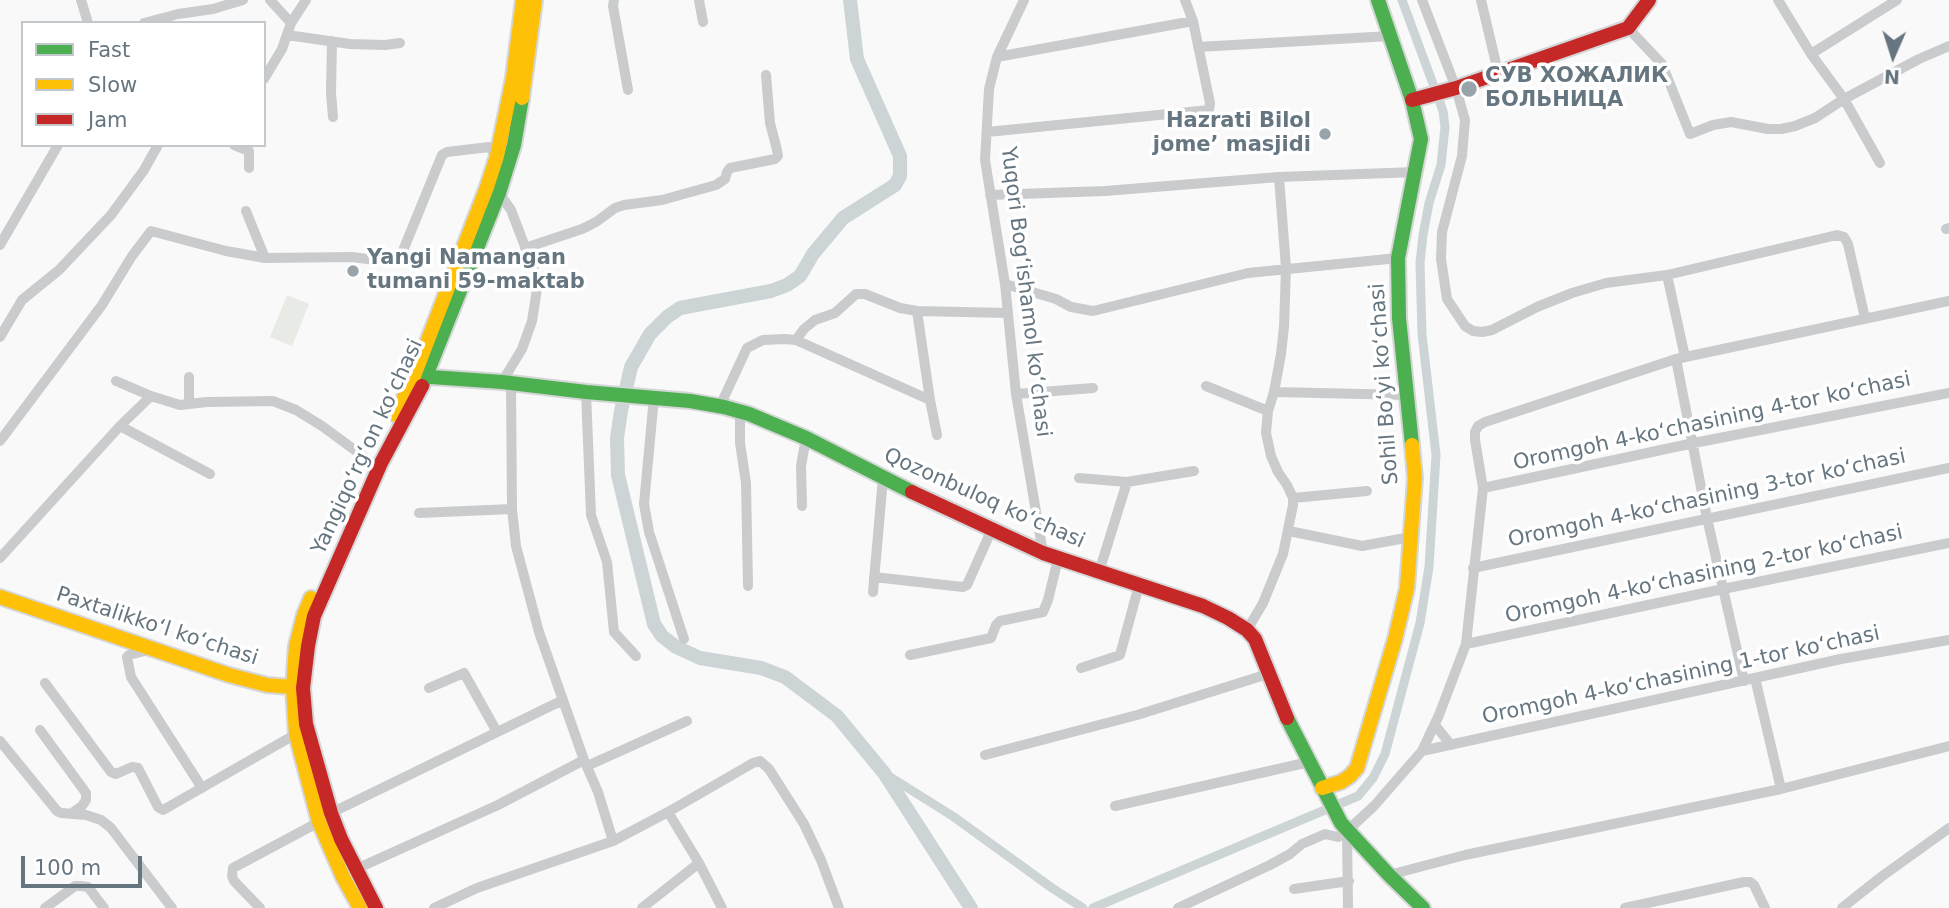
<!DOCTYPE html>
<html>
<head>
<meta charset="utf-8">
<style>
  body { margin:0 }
  #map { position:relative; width:1949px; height:908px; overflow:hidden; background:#f9f9f9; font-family:"DejaVu Sans",sans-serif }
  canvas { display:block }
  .legend { position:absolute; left:21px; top:21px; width:245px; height:126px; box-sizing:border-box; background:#fff; border:2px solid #c2c8cc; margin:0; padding:9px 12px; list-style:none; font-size:21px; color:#667680 }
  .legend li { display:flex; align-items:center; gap:14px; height:35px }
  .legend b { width:35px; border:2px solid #c2c8cc }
  .north { position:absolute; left:1858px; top:21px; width:70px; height:70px; -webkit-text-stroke:5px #fff; paint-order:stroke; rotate:183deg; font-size:19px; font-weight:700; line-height:28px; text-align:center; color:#667680 }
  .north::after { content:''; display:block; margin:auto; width:24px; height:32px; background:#667680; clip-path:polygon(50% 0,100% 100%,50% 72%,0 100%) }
  .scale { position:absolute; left:21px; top:856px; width:121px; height:32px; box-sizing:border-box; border:4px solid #667680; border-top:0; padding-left:9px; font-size:21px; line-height:24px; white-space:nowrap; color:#667680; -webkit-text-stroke:5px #fff; paint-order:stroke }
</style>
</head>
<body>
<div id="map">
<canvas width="1949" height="908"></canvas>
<ul class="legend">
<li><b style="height:9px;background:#4caf50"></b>Fast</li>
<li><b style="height:9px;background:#ffc107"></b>Slow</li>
<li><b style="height:9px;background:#c62828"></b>Jam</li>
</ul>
<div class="north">N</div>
<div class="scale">100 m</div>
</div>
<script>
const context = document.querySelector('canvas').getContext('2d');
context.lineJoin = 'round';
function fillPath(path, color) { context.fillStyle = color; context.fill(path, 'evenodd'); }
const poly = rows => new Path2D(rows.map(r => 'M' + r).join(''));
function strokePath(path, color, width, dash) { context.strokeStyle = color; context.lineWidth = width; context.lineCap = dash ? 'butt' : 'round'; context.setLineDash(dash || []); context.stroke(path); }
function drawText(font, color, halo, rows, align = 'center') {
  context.font = font + ' "DejaVu Sans",sans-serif'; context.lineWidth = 7; context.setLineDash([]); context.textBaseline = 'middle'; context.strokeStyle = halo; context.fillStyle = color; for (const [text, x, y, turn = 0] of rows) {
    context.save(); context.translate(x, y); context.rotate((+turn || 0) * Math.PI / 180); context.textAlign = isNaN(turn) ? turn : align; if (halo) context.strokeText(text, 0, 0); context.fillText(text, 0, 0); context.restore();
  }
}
fillPath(poly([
  [287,295,309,304,292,346,270,337]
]), '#e8eae6');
strokePath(poly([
  [884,773,954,817,1052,888,1083,908],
  [1093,908,1358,796,1373,778,1385,754,1420,623,1429,567,1436,455,1422,334,1420,263,1423,235,1429,203,1441,165,1445,127,1443,111,1402,0]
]), '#ccd4d6', 9);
strokePath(poly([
  [850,0,857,59,900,156,900,176,895,185,843,218,813,254,800,276,787,285,771,291,680,308,667,317,650,334,631,367,621,411,617,438,618,475,654,624,662,636,676,647,700,658,761,668,785,677,837,716,884,773,971,908]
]), '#ccd4d6', 14);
const fast = poly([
  [1378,0,1412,100,1421,139,1398,258,1399,318,1412,445],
  [417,376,502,382,586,392,690,401,724,407,749,414,806,438,912,492],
  [422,386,499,193,514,145,522,98],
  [1287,718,1341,823,1389,875,1423,908]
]);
const slow = poly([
  [522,98,535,0],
  [396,415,414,376,487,187,497,156,513,78,523,0],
  [0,597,229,675,267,685,303,688],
  [311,598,304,615,296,646,293,688,296,734,319,822,343,877,360,908],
  [1322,788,1341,782,1350,776,1357,768,1395,639,1407,588,1415,478,1412,445]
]);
const jam = poly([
  [1412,100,1456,88,1628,28,1649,0],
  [912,492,1043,553,1203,606,1228,618,1247,630,1255,639,1287,718],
  [376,908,341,839,331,813,306,724,303,688,308,646,314,616,381,463,422,386]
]);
strokePath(fast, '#d5d6d7', 18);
strokePath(slow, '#d5d6d7', 18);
strokePath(jam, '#d5d6d7', 18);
strokePath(poly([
  [81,0,88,23],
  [270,0,291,23,306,0],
  [614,0,613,6,628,90],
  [699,0,703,22],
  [1024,0,997,57,989,89,985,160,1005,284,1016,394,1043,553],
  [1422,0,1456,88,1465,120,1462,156,1442,232,1441,259,1447,299,1465,326,1473,331,1482,332,1492,330,1537,307,1572,293,1606,283,1667,275,1837,235,1844,237,1848,244,1865,318],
  [1481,0,1498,72],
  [1778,0,1811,54],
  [144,23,178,14,213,9,243,0],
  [1628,28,1662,64,1690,134,1713,125,1731,122,1768,129,1781,129,1795,126,1815,118,1844,99,1919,59,1949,46],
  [287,35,350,44,385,45,400,43],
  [332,41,331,93,333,117],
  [1198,47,1390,36],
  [997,57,1193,21],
  [264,79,282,49,291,23],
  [987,132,1209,110,1210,103,1193,21,1185,0],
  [234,145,249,151,249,168],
  [1880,163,1844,99,1811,54,1897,0],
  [499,193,511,210,537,278,537,289,532,321,522,349,502,382],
  [990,195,1105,191,1279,177,1416,172],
  [246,211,265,258],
  [1946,229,1949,228],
  [0,245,58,145],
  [525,248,582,229,596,222,615,208,624,205,662,200,716,185,725,179,727,172,730,168,775,159,778,156,777,150,770,123,766,75],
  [1667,275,1685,357],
  [1005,284,1056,299,1071,307,1093,311,1248,273,1398,258],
  [917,311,930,400,937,435],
  [0,337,22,300,59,270,111,215,144,170,158,145],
  [796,340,804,329,815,320,835,313,856,294,865,294,900,308,917,311,1008,313],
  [1676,359,1707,518,1744,681],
  [116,381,151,396],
  [511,383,512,509,516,546,539,632,584,760,598,792,613,841],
  [1206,386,1268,411],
  [586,392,591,515,607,562,614,632,636,656],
  [1274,392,1407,395],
  [1016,394,1093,388],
  [654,397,644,504,649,532,684,639],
  [189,403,189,377],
  [720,406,747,348,763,340,785,339,796,340,930,400],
  [740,412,740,443,746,483,748,586],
  [120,426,210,474],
  [0,441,102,305,132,256,151,231,226,251,265,258,352,257,390,262,400,258,442,155,447,152,489,147,497,156],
  [1079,478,1127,482,1194,471],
  [1483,488,1694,443,1949,393],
  [1293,498,1367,491],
  [802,506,801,466,806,438],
  [419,513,512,509],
  [1289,531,1362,546,1411,537],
  [0,558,120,426,151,396,180,405,207,402,273,401,296,410,322,426,371,462],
  [1473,568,1949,468],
  [1099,572,1127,482],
  [874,577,963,587,967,585,992,529],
  [873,592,883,478],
  [1247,630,1263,603,1283,554,1293,505,1293,498,1287,485,1278,472,1271,456,1266,433,1268,411,1274,392,1281,354,1284,327,1286,268,1279,177],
  [1466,644,1723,589,1949,543],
  [152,649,129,655,127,657,131,677,202,788],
  [910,655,991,638,996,625,1000,621,1043,612,1048,600,1058,559],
  [1081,668,1120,655,1139,585],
  [1755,678,1781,789],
  [45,683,111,772,116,774,132,767,138,768,158,807,163,810,296,734],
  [429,688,464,673,497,732],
  [1435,725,1451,745],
  [40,730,86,793,86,800,82,806,72,813],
  [0,741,57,811,61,813,86,815,101,820,111,828,172,908],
  [1422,751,1841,659,1949,640],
  [985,755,1137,715,1268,674],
  [587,766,687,721],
  [1115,806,1309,762],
  [668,812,699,863,722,908],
  [331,813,563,700],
  [1347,831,1348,908],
  [356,869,498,805,584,760],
  [1389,875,1465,855,1781,789,1949,746],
  [1294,889,1349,881],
  [45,908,75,886,81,886,88,887,104,908],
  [260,908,234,881,232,876,233,868,319,822],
  [434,908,477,888,613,841,668,812,753,763,760,761,769,769,804,824,821,860,839,908],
  [642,908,699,863],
  [1178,908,1270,865,1290,854,1302,844,1325,834,1338,837,1347,831,1374,806,1422,751,1439,715,1466,644,1483,488,1475,440,1475,432,1478,426,1485,422,1676,359,1949,301],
  [1625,908,1744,882,1750,882,1754,885,1765,908],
  [1842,908,1881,877,1949,828]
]), '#cacbcc', 10);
strokePath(fast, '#4caf50', 14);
strokePath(slow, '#ffc107', 14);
strokePath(jam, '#c62828', 14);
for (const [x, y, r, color] of [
  [1469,89,9,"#99a4aa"],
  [1325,134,7,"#99a4aa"],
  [353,271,7,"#99a4aa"]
]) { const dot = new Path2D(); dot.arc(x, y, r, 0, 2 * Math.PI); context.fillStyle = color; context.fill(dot); strokePath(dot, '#fff', 2.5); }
drawText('bold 21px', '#667680', '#fff', [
  ["СУВ ХОЖАЛИК",1485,77],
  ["БОЛЬНИЦА",1485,101],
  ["Hazrati Bilol",1311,122,"right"],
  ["jome’ masjidi",1311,146,"right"],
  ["Yangi Namangan",367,259],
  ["tumani 59-maktab",367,283]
], 'left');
drawText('21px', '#667680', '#fff', [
  ["Yuqori Bogʻishamol koʻchasi",1025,292,83],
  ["Sohil Boʻyi koʻchasi",1385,384,-94],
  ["Oromgoh 4-koʻchasining 4-tor koʻchasi",1712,422,-12],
  ["Yangiqoʻrgʻon koʻchasi",368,447,-65],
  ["Qozonbuloq koʻchasi",984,499,24],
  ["Oromgoh 4-koʻchasining 3-tor koʻchasi",1707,499,-12],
  ["Oromgoh 4-koʻchasining 2-tor koʻchasi",1704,575,-12],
  ["Paxtalikkoʻl koʻchasi",157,627,18],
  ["Oromgoh 4-koʻchasining 1-tor koʻchasi",1681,676,-12]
]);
</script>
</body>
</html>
